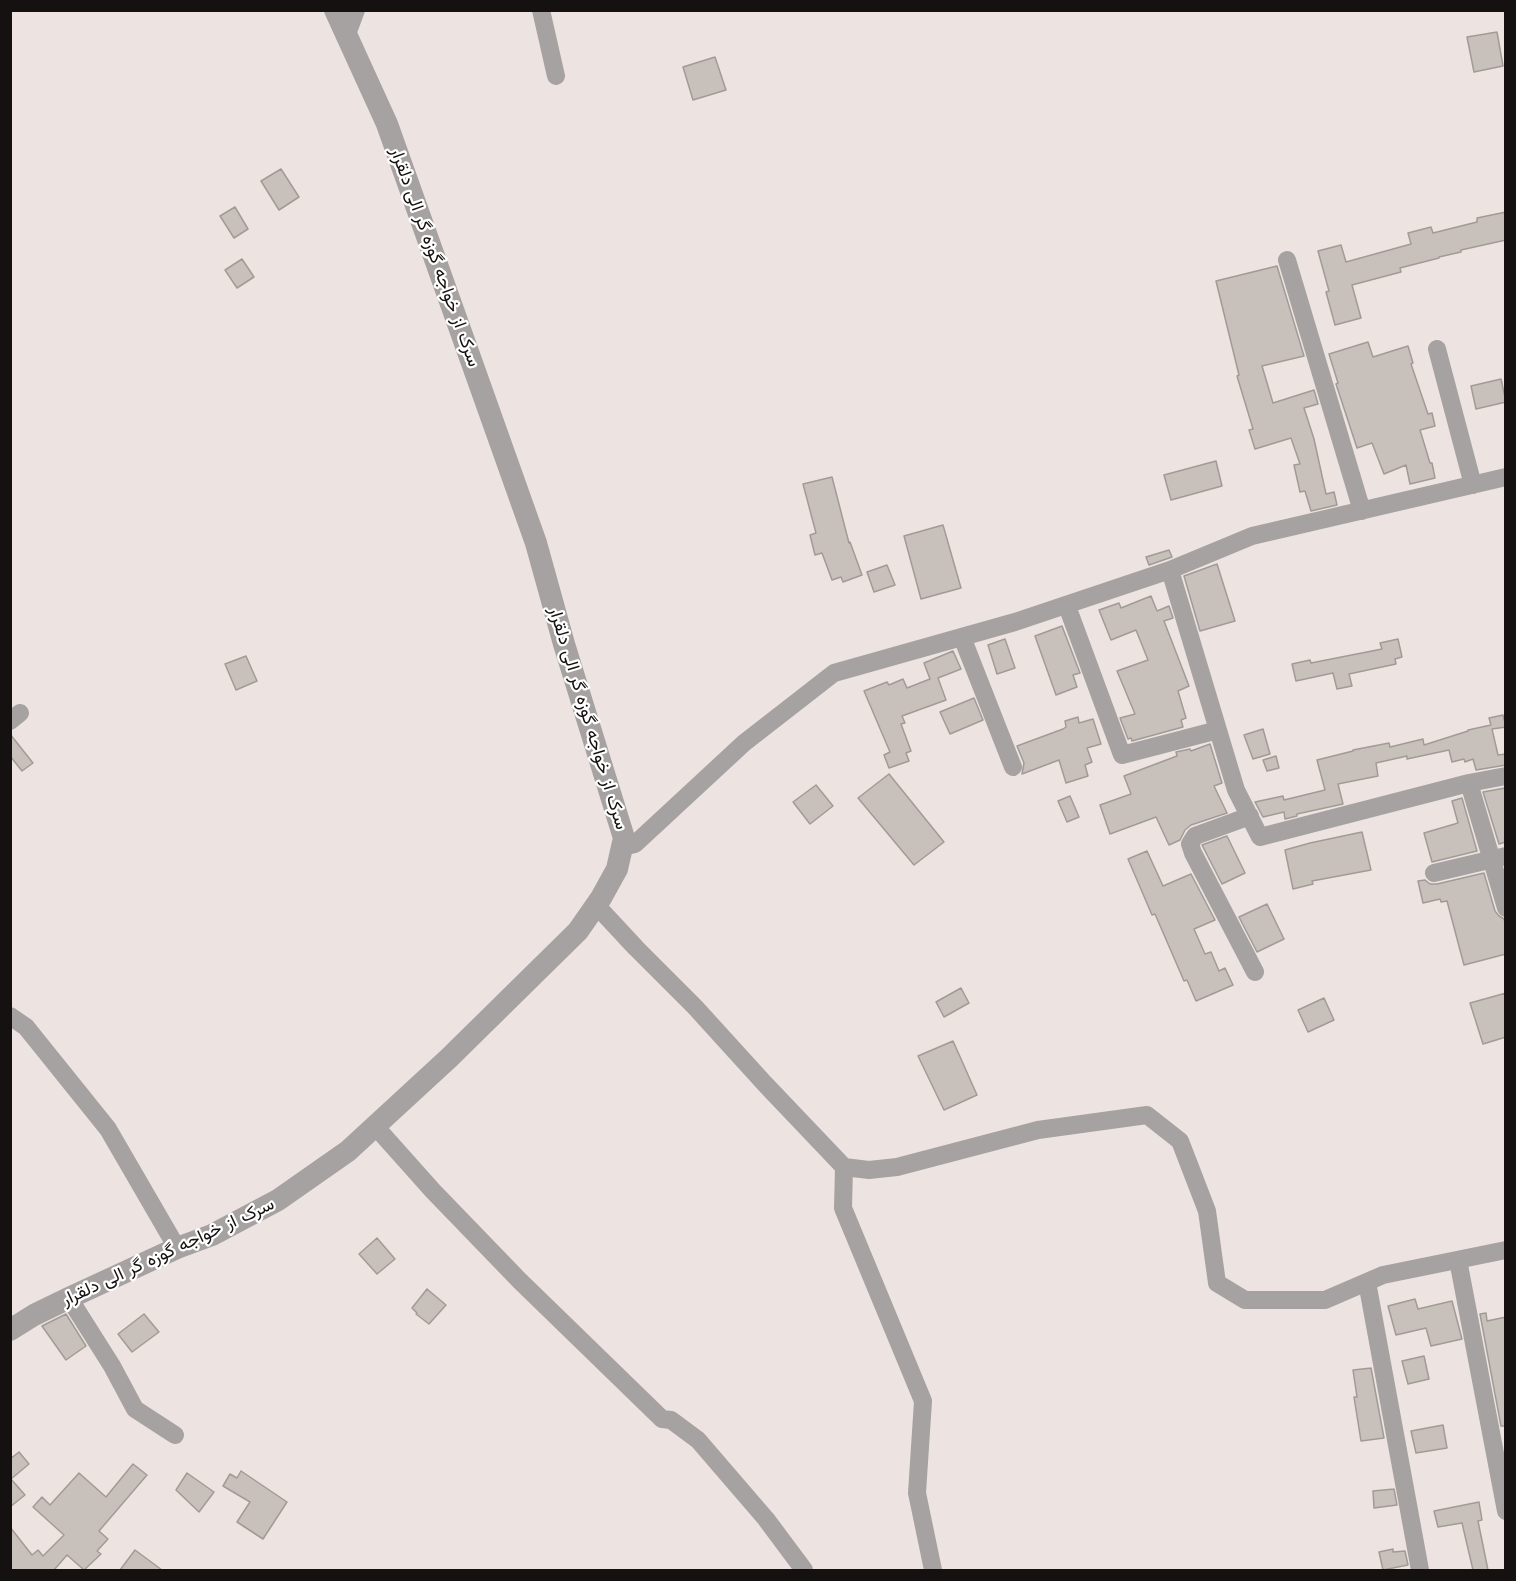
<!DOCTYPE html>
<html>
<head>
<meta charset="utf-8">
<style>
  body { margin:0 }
  #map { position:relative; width:1516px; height:1581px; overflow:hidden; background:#ede4e1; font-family:"Work Sans",sans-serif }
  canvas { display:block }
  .frame { position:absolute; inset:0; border:12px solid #141110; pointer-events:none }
</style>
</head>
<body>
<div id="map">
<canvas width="1516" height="1581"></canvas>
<div class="frame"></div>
</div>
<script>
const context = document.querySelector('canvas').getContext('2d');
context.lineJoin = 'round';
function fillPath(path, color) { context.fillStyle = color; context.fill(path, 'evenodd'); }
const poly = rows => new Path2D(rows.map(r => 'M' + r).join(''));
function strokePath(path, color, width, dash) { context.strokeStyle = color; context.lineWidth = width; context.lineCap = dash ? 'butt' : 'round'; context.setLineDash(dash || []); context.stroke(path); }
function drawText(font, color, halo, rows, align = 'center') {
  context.font = font + ' "Work Sans",Vazirmatn,sans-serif'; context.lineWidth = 4.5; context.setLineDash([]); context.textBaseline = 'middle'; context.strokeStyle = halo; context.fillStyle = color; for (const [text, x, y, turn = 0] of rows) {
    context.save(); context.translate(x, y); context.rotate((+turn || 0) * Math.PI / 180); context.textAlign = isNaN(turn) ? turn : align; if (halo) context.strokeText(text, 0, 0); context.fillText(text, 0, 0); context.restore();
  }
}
const building = poly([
  [1497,32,1503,66,1474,72,1467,37,1497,32],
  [715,57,726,90,693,100,683,67,715,57],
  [281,169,299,197,279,210,261,181,281,169],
  [235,207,248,229,234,238,220,216,235,207],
  [1506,212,1506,240,1461,250,1461,252,1439,257,1439,258,1400,268,1401,272,1352,285,1361,318,1335,325,1326,292,1329,291,1318,251,1341,245,1346,262,1411,244,1408,233,1431,227,1433,233,1477,222,1477,218,1506,212],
  [242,259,254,277,237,288,225,270,242,259],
  [1277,266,1304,356,1262,366,1273,403,1314,390,1318,404,1304,408,1314,439,1326,494,1334,492,1337,505,1311,511,1305,491,1300,492,1294,465,1300,464,1291,438,1255,449,1249,430,1253,429,1237,376,1239,375,1216,281,1277,266],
  [1368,342,1373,357,1408,346,1413,363,1411,364,1428,414,1432,413,1435,426,1420,430,1430,463,1432,463,1435,478,1410,484,1406,465,1384,474,1372,443,1357,448,1336,384,1338,383,1329,354,1368,342],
  [1501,379,1506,402,1476,409,1471,386,1501,379],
  [1216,461,1222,486,1171,500,1164,475,1216,461],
  [832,477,849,543,850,542,862,575,843,582,841,577,832,580,822,553,815,555,810,535,816,533,803,484,832,477],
  [943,525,961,588,921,599,904,536,943,525],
  [1169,550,1172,557,1149,565,1146,557,1169,550],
  [1217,564,1235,621,1200,631,1184,576,1217,564],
  [887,565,895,585,874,592,867,572,887,565],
  [1151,596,1157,611,1169,606,1173,618,1164,621,1189,686,1178,691,1186,718,1181,720,1183,727,1132,741,1131,738,1128,739,1120,718,1135,714,1117,671,1148,660,1136,630,1111,640,1099,610,1119,603,1121,608,1151,596],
  [1062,626,1080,673,1073,675,1077,687,1056,695,1035,636,1062,626],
  [1005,639,1015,668,997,674,988,645,1005,639],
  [1398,639,1402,657,1395,659,1396,664,1349,674,1352,686,1337,689,1333,673,1296,681,1292,664,1310,660,1311,663,1382,649,1380,643,1398,639],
  [953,651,961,669,938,678,946,700,902,716,905,723,901,724,911,751,906,753,909,761,889,768,884,755,890,752,864,691,887,682,889,685,903,679,907,688,930,679,924,663,953,651],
  [246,656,257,681,236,690,225,664,246,656],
  [974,698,983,720,950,734,940,712,974,698],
  [1503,715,1506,727,1492,729,1498,755,1506,754,1506,765,1476,770,1473,759,1465,762,1464,759,1452,762,1449,750,1407,759,1407,756,1376,763,1378,776,1338,784,1343,804,1297,814,1297,816,1285,819,1284,812,1263,817,1255,802,1283,796,1284,800,1325,790,1317,760,1353,751,1353,750,1389,743,1390,747,1423,739,1424,745,1468,731,1468,730,1491,725,1489,718,1503,715],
  [1078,717,1079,723,1093,719,1101,744,1087,748,1092,762,1085,765,1088,776,1066,783,1059,760,1022,774,1024,763,1017,746,1063,729,1066,727,1065,721,1078,717],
  [1263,729,1270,754,1253,759,1244,735,1263,729],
  [10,734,33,763,22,771,10,756,10,734],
  [1210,744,1222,783,1214,786,1227,813,1191,825,1185,830,1180,840,1169,845,1156,817,1110,834,1100,805,1131,794,1124,776,1177,756,1176,752,1190,749,1191,751,1210,744],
  [1276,756,1279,768,1267,771,1263,760,1276,756],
  [889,774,944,842,914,865,858,798,889,774],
  [816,785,833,806,810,824,793,802,816,785],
  [1505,788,1506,842,1499,844,1483,792,1505,788],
  [1070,796,1079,817,1067,822,1058,801,1070,796],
  [1462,798,1477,851,1432,862,1424,833,1458,823,1452,801,1462,798],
  [1362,832,1371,870,1312,881,1313,884,1293,889,1285,850,1310,843,1362,832],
  [1227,836,1245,873,1222,884,1202,845,1227,836],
  [1147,851,1163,886,1191,874,1215,920,1194,929,1205,954,1211,952,1219,971,1225,968,1233,985,1196,1001,1187,980,1184,981,1155,914,1152,915,1128,859,1147,851],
  [1484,873,1495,911,1499,916,1504,919,1506,925,1506,954,1464,965,1447,901,1441,902,1440,899,1423,903,1418,881,1425,880,1430,884,1437,884,1484,873],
  [1267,904,1284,939,1257,952,1239,917,1267,904],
  [961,988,969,1003,944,1017,936,1002,961,988],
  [1506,993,1506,1037,1483,1044,1470,1003,1506,993],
  [1324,998,1334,1020,1308,1032,1298,1010,1324,998],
  [953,1041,977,1095,944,1110,918,1056,953,1041],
  [377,1238,395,1259,377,1274,359,1254,377,1238],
  [427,1289,446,1305,429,1324,416,1314,417,1313,412,1308,427,1289],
  [1415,1299,1418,1309,1452,1301,1462,1339,1431,1346,1426,1328,1396,1335,1388,1306,1415,1299],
  [1486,1313,1487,1321,1506,1317,1506,1426,1501,1426,1480,1314,1486,1313],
  [66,1314,86,1346,66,1360,42,1326,66,1314],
  [144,1314,159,1332,132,1352,118,1334,144,1314],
  [1424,1356,1429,1379,1408,1384,1402,1361,1424,1356],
  [1371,1368,1384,1438,1361,1441,1354,1397,1357,1397,1353,1370,1371,1368],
  [1443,1425,1447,1448,1416,1453,1411,1431,1443,1425],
  [19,1452,29,1464,11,1479,25,1495,10,1507,10,1459,19,1452],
  [133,1464,147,1475,99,1531,108,1539,97,1551,101,1554,84,1570,67,1555,54,1570,10,1570,10,1527,32,1555,38,1550,43,1556,64,1535,33,1507,42,1497,50,1505,79,1473,106,1497,133,1464],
  [241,1471,287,1502,263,1539,237,1522,250,1502,223,1486,230,1474,237,1478,241,1471],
  [187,1473,214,1492,199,1512,176,1490,187,1473],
  [1394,1489,1397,1505,1374,1508,1373,1491,1394,1489],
  [1479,1502,1482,1520,1478,1521,1488,1570,1473,1570,1462,1523,1438,1527,1434,1511,1479,1502],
  [1393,1549,1393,1552,1405,1551,1408,1565,1383,1570,1379,1552,1393,1549],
  [135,1550,162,1570,120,1570,135,1550]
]);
fillPath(building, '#c8c0bb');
strokePath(building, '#a29b95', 1.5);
strokePath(poly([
  [541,10,556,76],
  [347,34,356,10],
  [1287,260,1362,511],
  [1437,349,1473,485],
  [1170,570,1252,536,1506,477],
  [1067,606,1122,755,1218,730],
  [962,637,1013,767],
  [10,721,20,713],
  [1469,783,1506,908],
  [1250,816,1195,836,1190,844,1193,853,1255,972],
  [622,847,635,844,744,743,834,673,1015,622,1170,570,1236,790,1260,837,1469,783,1506,776],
  [1434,873,1506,856],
  [596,905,636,948,695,1007,765,1084,844,1167,843,1208,923,1401,917,1493,933,1570],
  [10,1016,26,1027,108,1129,177,1248],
  [375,1126,433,1191,520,1281,662,1419,671,1420,698,1440,766,1519,804,1570],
  [844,1167,869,1170,897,1167,1038,1130,1147,1115,1180,1141,1207,1211,1217,1283,1245,1300,1325,1300,1383,1275,1506,1250],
  [1458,1260,1506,1511],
  [1367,1282,1420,1570],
  [69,1298,112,1366,135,1409,175,1435]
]), '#a6a2a2', 18);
strokePath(poly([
  [10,1330,34,1315,69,1298,177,1248,212,1235,278,1200,348,1151,449,1058,578,931,601,898,617,869,624,838,564,644,536,543,387,124,335,10]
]), '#a6a2a2', 22);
drawText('18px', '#141110', '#fff', [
  ["سرک از خواجه گوزه گر الی دلقرار",435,257,70],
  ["سرک از خواجه گوزه گر الی دلقرار",588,718,73],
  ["سرک از خواجه گوزه گر الی دلقرار",168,1252,-25]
]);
</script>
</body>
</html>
